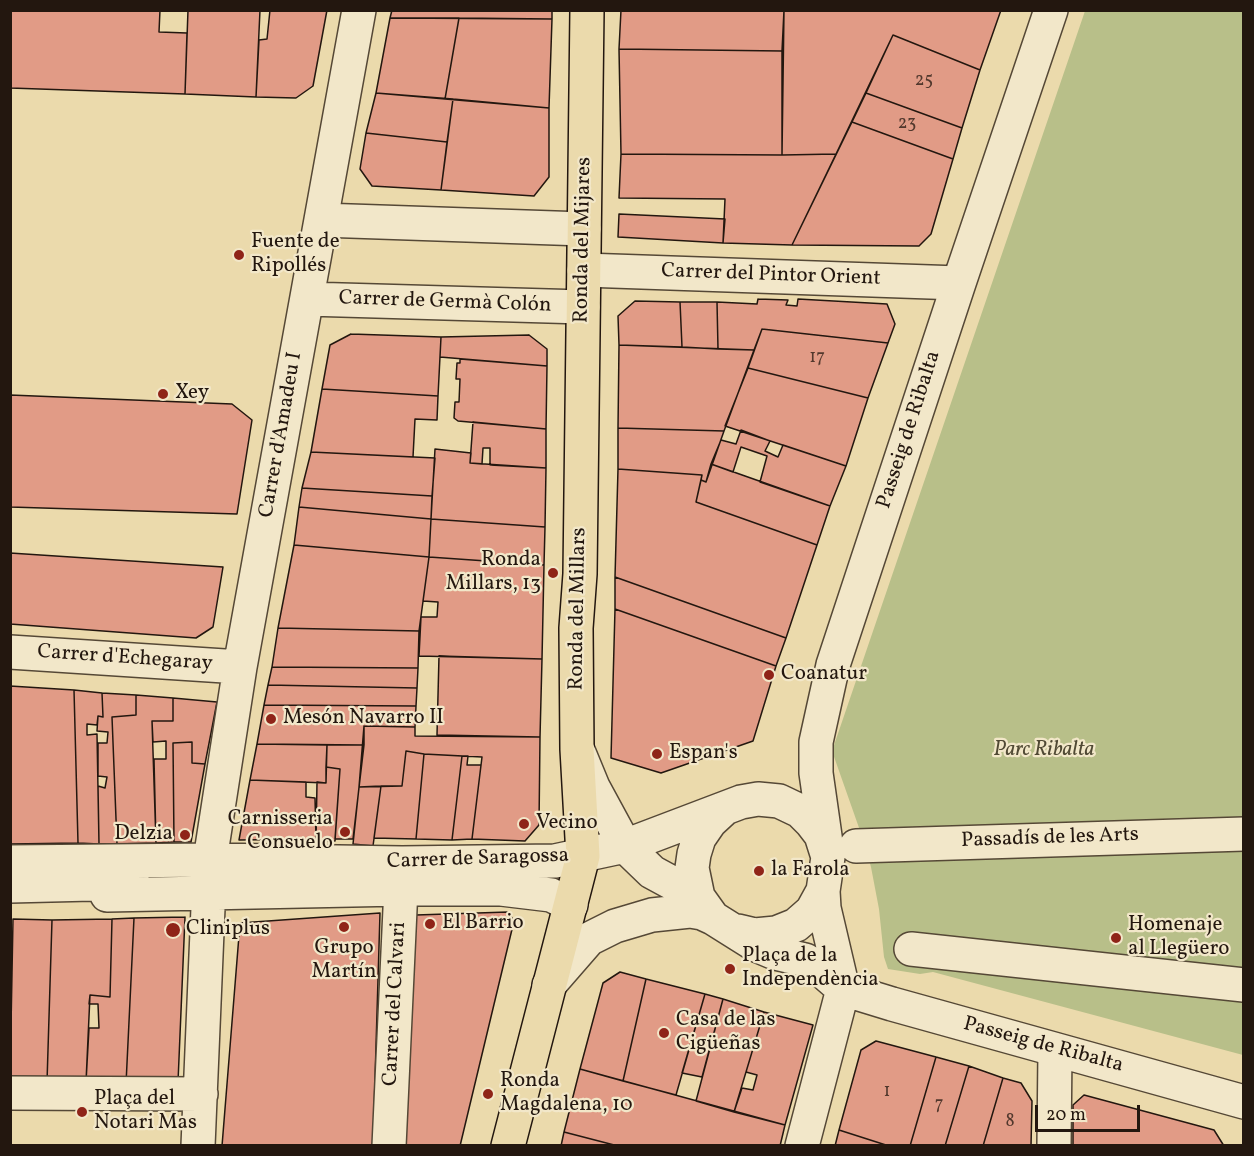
<!DOCTYPE html>
<html>
<head>
<meta charset="utf-8">
<style>
  body { margin:0 }
  #map { position:relative; width:1254px; height:1156px; overflow:hidden; background:#ebdaac; font-family:Vollkorn,serif }
  canvas { display:block }
  .frame { position:absolute; inset:0; border:12px solid #23170f; pointer-events:none }
  .scale { position:absolute; left:1035px; top:1105px; width:105px; height:27px; box-sizing:border-box; border:3px solid #23170f; border-top:0; padding-left:8px; font-size:18px; line-height:21px; white-space:nowrap; color:#23170f; -webkit-text-stroke:4px #f2e7c9; paint-order:stroke }
</style>
</head>
<body>
<div id="map">
<canvas width="1254" height="1156"></canvas>
<div class="frame"></div>
<div class="scale">20 m</div>
</div>
<script>
const context = document.querySelector('canvas').getContext('2d');
context.lineJoin = 'round';
function fillPath(path, color) { context.fillStyle = color; context.fill(path, 'evenodd'); }
const poly = rows => new Path2D(rows.map(r => 'M' + r).join(''));
function strokePath(path, color, width, dash) { context.strokeStyle = color; context.lineWidth = width; context.lineCap = dash ? 'butt' : 'round'; context.setLineDash(dash || []); context.stroke(path); }
function drawText(font, color, halo, rows, align = 'center') {
  context.font = font + ' Vollkorn,serif'; context.lineWidth = 4.5; context.setLineDash([]); context.textBaseline = 'middle'; context.strokeStyle = halo; context.fillStyle = color; for (const [text, x, y, turn = 0] of rows) {
    context.save(); context.translate(x, y); context.rotate((+turn || 0) * Math.PI / 180); context.textAlign = isNaN(turn) ? turn : align; if (halo) context.strokeText(text, 0, 0); context.fillText(text, 0, 0); context.restore();
  }
}
fillPath(poly([
  [1085,11,1243,11,1243,1055,933,972,920,974,888,969,884,957,879,909,871,867,864,842,832,751]
]), '#b8bf89');
const building = poly([
  [10,10,160,10,159,32,187,33,185,94,10,88,10,10],
  [188,10,260,10,256,97,185,94,188,10],
  [270,10,327,10,313,86,296,98,256,97,259,40,267,39,270,10],
  [392,10,552,10,552,19,390,18,392,10],
  [621,10,784,10,782,51,619,49,621,10],
  [784,10,1001,10,980,70,893,35,836,154,782,155,784,10],
  [390,18,459,18,445,99,376,93,390,18],
  [459,18,552,19,549,108,445,99,459,18],
  [893,35,980,70,962,128,866,93,893,35],
  [619,49,782,51,782,155,621,154,619,49],
  [376,93,453,99,447,142,366,133,376,93],
  [866,93,962,128,953,159,852,122,866,93],
  [453,99,549,108,549,177,534,196,441,190,453,99],
  [852,122,953,159,931,234,919,246,792,245,852,122],
  [366,133,447,142,441,190,372,186,360,169,366,133],
  [621,154,782,155,836,154,792,245,723,243,725,199,619,198,621,154],
  [619,214,725,219,723,243,618,237,619,214],
  [758,299,788,300,786,305,797,306,798,299,887,304,895,324,888,343,762,329,754,350,718,349,717,302,757,304,758,299],
  [635,301,680,302,682,347,619,345,618,316,635,301],
  [680,302,717,302,718,349,682,347,680,302],
  [762,329,888,343,868,398,748,368,762,329],
  [351,334,441,337,438,396,322,389,330,345,351,334],
  [529,335,547,349,547,366,440,357,441,337,529,335],
  [619,345,754,350,724,431,618,428,619,345],
  [460,359,547,366,546,429,458,421,454,418,455,402,459,402,460,379,456,379,457,363,460,363,460,359],
  [748,368,868,398,846,466,725,426,748,368],
  [322,389,438,396,437,420,415,419,413,457,311,452,322,389],
  [10,395,232,404,252,420,237,514,10,507,10,395],
  [473,422,546,429,546,468,490,465,490,448,483,448,482,464,470,463,473,422],
  [618,428,724,431,706,482,701,480,702,475,618,469,618,428],
  [741,430,770,441,765,451,778,457,783,445,846,466,830,506,760,482,767,456,741,447,733,472,711,464,721,440,736,444,741,430],
  [435,449,471,453,470,463,546,468,545,527,431,519,435,449],
  [311,452,435,458,432,496,302,488,311,452],
  [711,464,830,506,817,545,696,502,701,480,706,482,711,464],
  [618,469,702,475,696,502,817,545,786,638,615,577,618,469],
  [302,488,432,496,431,519,299,507,302,488],
  [299,507,431,519,429,557,294,545,299,507],
  [431,519,545,527,544,565,429,557,431,519],
  [294,545,429,557,419,631,278,628,294,545],
  [10,553,223,567,213,627,196,638,10,624,10,553],
  [429,557,544,565,542,659,419,656,421,617,437,617,438,602,423,601,429,557],
  [615,577,786,638,776,666,615,609,615,577],
  [615,609,776,666,753,741,661,773,611,758,615,609],
  [278,628,419,631,418,668,272,667,278,628],
  [439,656,542,659,540,737,437,735,439,656],
  [272,667,418,668,417,688,268,685,272,667],
  [268,685,417,688,416,706,264,705,268,685],
  [10,686,74,690,78,843,10,844,10,686],
  [74,690,102,693,103,717,98,716,97,725,87,724,87,735,97,734,99,844,78,843,74,690],
  [102,693,136,695,136,715,112,717,117,844,99,844,98,786,105,788,107,777,98,776,98,743,107,743,108,732,97,731,98,716,103,717,102,693],
  [136,695,173,698,173,721,152,721,156,843,117,844,112,717,136,715,136,695],
  [173,698,217,702,205,764,192,763,192,742,173,743,174,842,156,843,154,759,166,759,166,741,153,742,152,721,173,721,173,698],
  [264,705,416,706,415,727,364,726,364,745,257,744,264,705],
  [364,726,415,727,415,736,540,737,539,825,525,841,472,839,482,757,424,754,406,751,402,786,359,787,364,726],
  [192,742,192,763,205,764,191,842,174,842,173,743,192,742],
  [257,744,327,745,326,783,250,780,257,744],
  [327,745,364,745,353,839,335,839,340,769,326,767,327,745],
  [406,751,424,754,416,839,374,838,381,786,402,786,406,751],
  [424,754,462,756,452,840,416,839,424,754],
  [462,756,468,756,467,765,481,765,472,839,452,840,462,756],
  [326,767,340,769,335,841,316,842,317,782,326,783,326,767],
  [250,780,306,782,306,797,315,798,316,839,239,840,250,780],
  [381,786,373,846,353,844,359,787,381,786],
  [508,912,514,921,460,1146,404,1146,416,915,508,912],
  [380,913,373,1146,222,1146,240,923,380,913],
  [185,917,178,1082,126,1084,134,918,185,917],
  [134,918,126,1084,86,1082,89,1028,99,1028,98,1004,89,1004,90,995,110,997,112,919,134,918],
  [13,919,52,920,47,1082,10,1081,13,919],
  [112,919,110,997,90,995,86,1082,47,1082,52,920,112,919],
  [620,972,646,979,623,1081,580,1069,603,983,620,972],
  [646,979,705,994,676,1095,623,1081,646,979],
  [705,994,723,999,702,1077,682,1073,705,994],
  [723,999,764,1012,734,1112,696,1101,723,999],
  [764,1012,813,1025,785,1125,734,1112,742,1088,753,1090,757,1075,746,1072,764,1012],
  [876,1041,936,1057,910,1146,889,1146,839,1130,861,1050,876,1041],
  [936,1057,969,1066,945,1146,910,1146,936,1057],
  [969,1066,1003,1078,983,1146,945,1146,969,1066],
  [580,1069,785,1125,780,1146,618,1146,564,1132,580,1069],
  [1003,1078,1021,1083,1032,1101,1031,1146,983,1146,1003,1078],
  [1084,1095,1214,1130,1224,1146,1073,1146,1073,1105,1084,1095],
  [839,1130,889,1146,835,1146,839,1130],
  [564,1132,618,1146,561,1146,564,1132]
]);
fillPath(building, '#e19b86');
strokePath(building, '#23170f', 1.5);
const minor = poly([
  [321,220,584,229],
  [584,270,959,283],
  [307,299,583,307],
  [10,652,240,667],
  [579,753,593,787,625,846,652,872,698,897,713,918],
  [826,843,816,773,816,742,833,665,959,283,1051,10],
  [856,846,1244,834],
  [10,862,210,860,402,863,555,861,625,846,741,802,758,799,779,801,800,811,811,822,821,835,828,857,823,891,824,908,843,989,802,1146],
  [10,886,133,883],
  [107,895,401,889,501,889,551,895,571,905],
  [698,897,692,868,694,854,699,838,710,822,723,810],
  [738,931,755,935,776,933,796,925,812,911,823,891],
  [911,949,1244,985],
  [549,985,589,939,615,926,652,915,690,911,702,913,713,918,756,945,775,953,805,960,820,969,843,989,892,1004,1244,1102],
  [10,1093,201,1094],
  [198,1146,210,860,240,667,359,10],
  [389,1146,402,866],
  [1054,1146,1055,1050]
]);
const major = poly([
  [508,1146,583,856,577,749,576,628,580,574,587,10]
]);
strokePath(minor, '#554836', 36);
strokePath(major, '#23170f', 36);
strokePath(minor, '#f2e7c9', 33);
strokePath(major, '#ebdaac', 33);
for (const [x, y, r, color] of [
  [239,255,6,"#8f2418"],
  [163,394,6,"#8f2418"],
  [553,573,6,"#8f2418"],
  [769,675,6,"#8f2418"],
  [271,719,6,"#8f2418"],
  [657,754,6,"#8f2418"],
  [524,824,6,"#8f2418"],
  [345,832,6,"#8f2418"],
  [185,835,6,"#8f2418"],
  [759,871,6,"#8f2418"],
  [430,924,6,"#8f2418"],
  [344,927,6,"#8f2418"],
  [173,930,8,"#8f2418"],
  [1116,938,6,"#8f2418"],
  [730,969,6,"#8f2418"],
  [664,1033,6,"#8f2418"],
  [488,1094,6,"#8f2418"],
  [82,1112,6,"#8f2418"]
]) { const dot = new Path2D(); dot.arc(x, y, r, 0, 2 * Math.PI); context.fillStyle = color; context.fill(dot); strokePath(dot, '#f2e7c9', 2); }
drawText('18px', '#52382d', null, [
  ["25",924,82],
  ["23",907,125],
  ["17",817,359],
  ["1",887,1093],
  ["7",939,1106],
  ["8",1010,1123]
]);
drawText('21px', '#23170f', '#f2e7c9', [
  ["Ronda del Mijares",584,240,-89],
  ["Carrer del Pintor Orient",771,276,2],
  ["Carrer de Germà Colón",445,303,2],
  ["Passeig de Ribalta",910,430,-72],
  ["Carrer d'Amadeu I",282,435,-80],
  ["Ronda del Millars",579,609,-89],
  ["Carrer d'Echegaray",125,659,4],
  ["Passadís de les Arts",1050,839,-2],
  ["Carrer de Saragossa",478,860,-2],
  ["Carrer del Calvari",396,1004,-87],
  ["Passeig de Ribalta",1043,1046,15]
]);
drawText('21px', '#23170f', '#f2e7c9', [
  ["Fuente de",251,243],
  ["Ripollés",251,267],
  ["Xey",175,394],
  ["Ronda",541,561,"right"],
  ["Millars, 13",541,585,"right"],
  ["Coanatur",781,675],
  ["Mesón Navarro II",283,719],
  ["Espan's",669,754],
  ["Carnisseria",333,820,"right"],
  ["Consuelo",333,844,"right"],
  ["Vecino",536,824],
  ["Delzia",173,835,"right"],
  ["la Farola",771,871],
  ["El Barrio",442,924],
  ["Homenaje",1128,926],
  ["al Llegüero",1128,950],
  ["Cliniplus",186,930],
  ["Grupo",344,949,"center"],
  ["Martín",344,973,"center"],
  ["Plaça de la",742,957],
  ["Independència",742,981],
  ["Casa de las",676,1021],
  ["Cigüeñas",676,1045],
  ["Ronda",500,1082],
  ["Magdalena, 10",500,1106],
  ["Plaça del",94,1100],
  ["Notari Mas",94,1124]
], 'left');
drawText('italic 21px', '#504934', '#f2e7c9', [
  ["Parc Ribalta",1044,751]
]);
</script>
</body>
</html>
